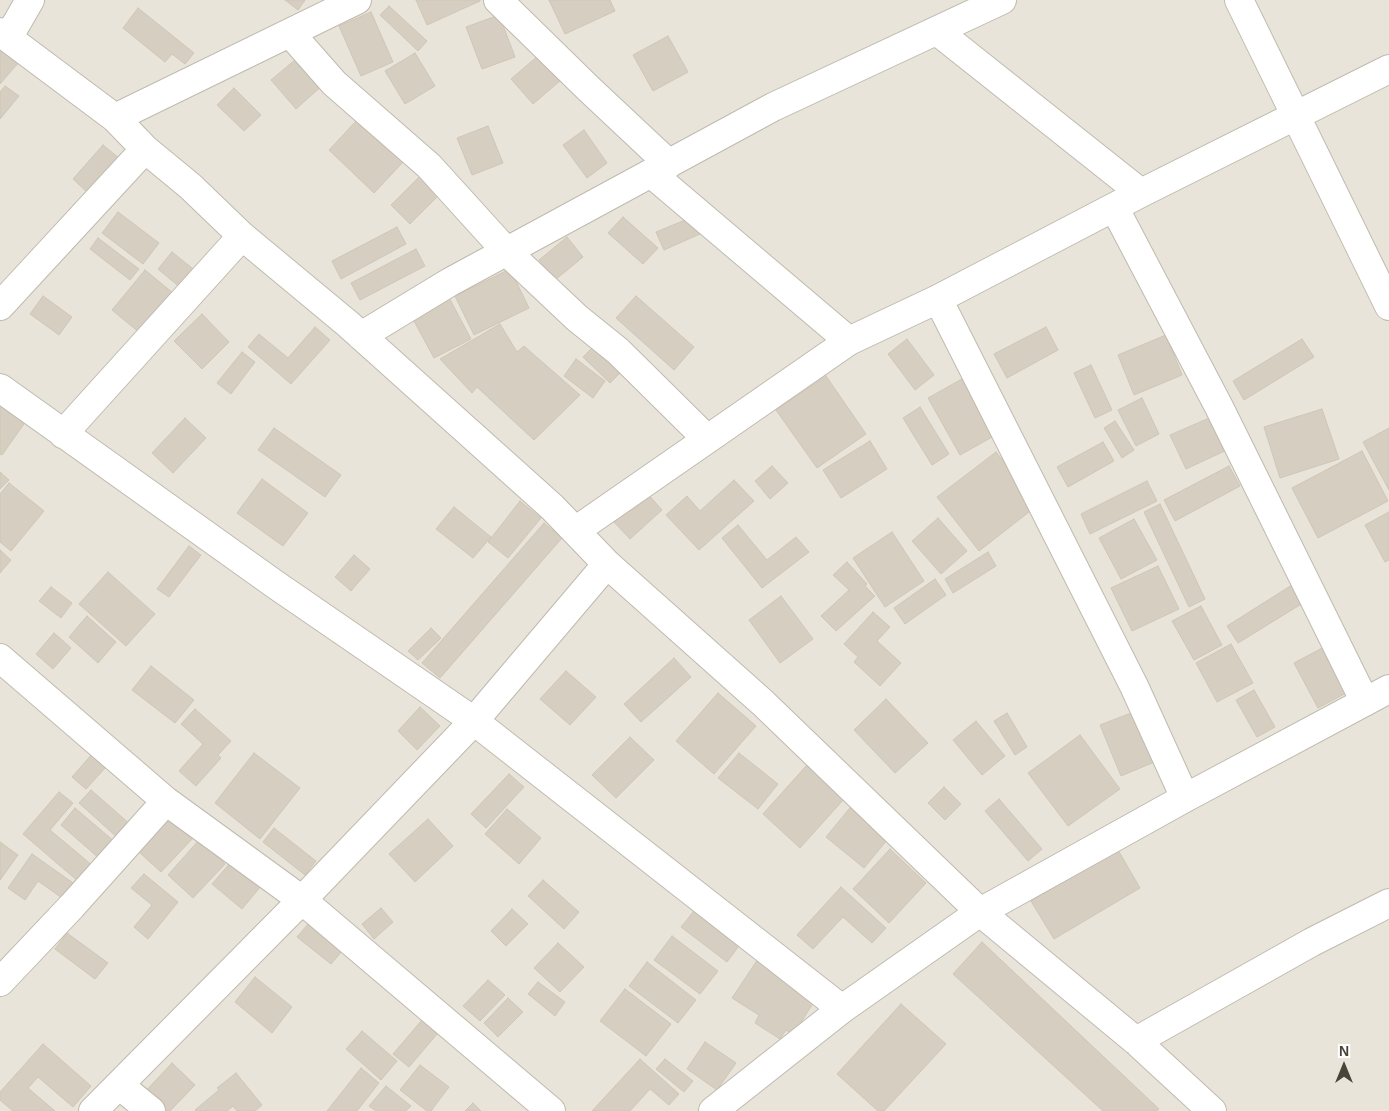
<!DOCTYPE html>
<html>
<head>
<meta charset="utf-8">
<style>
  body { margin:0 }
  #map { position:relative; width:1389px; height:1111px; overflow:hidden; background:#f5f2eb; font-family:Arial,sans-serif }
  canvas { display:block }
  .north { position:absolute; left:1319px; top:1041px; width:50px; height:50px; -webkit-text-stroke:4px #fff; paint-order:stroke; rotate:0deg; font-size:14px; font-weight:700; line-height:20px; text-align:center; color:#494339 }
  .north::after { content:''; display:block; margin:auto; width:18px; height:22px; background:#494339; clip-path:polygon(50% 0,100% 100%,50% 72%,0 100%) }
</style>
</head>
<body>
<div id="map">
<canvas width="1389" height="1111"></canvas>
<div class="north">N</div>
</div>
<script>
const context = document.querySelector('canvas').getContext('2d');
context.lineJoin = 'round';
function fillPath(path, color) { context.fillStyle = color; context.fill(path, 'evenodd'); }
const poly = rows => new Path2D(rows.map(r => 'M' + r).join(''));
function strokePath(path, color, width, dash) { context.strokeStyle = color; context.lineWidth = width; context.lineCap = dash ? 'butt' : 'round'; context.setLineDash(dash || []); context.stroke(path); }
fillPath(poly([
  [0,0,1389,0,1389,1111,0,1111]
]), '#e8e4da');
const building = poly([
  [285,0,305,0,298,10,285,0],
  [416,0,480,0,480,1,427,25,416,0],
  [549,0,610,0,615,11,565,34,549,0],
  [389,6,427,41,418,51,380,15,389,6],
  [138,8,194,53,185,64,172,54,165,62,123,28,138,8],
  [371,12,393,62,361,76,339,26,371,12],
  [499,15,515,57,482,69,466,27,499,15],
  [668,36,688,72,653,91,633,55,668,36],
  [0,46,19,62,0,84,0,46],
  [546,49,568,74,533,104,511,79,546,49],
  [415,53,435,86,405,104,385,71,415,53],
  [301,55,325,83,296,109,271,80,301,55],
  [5,86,19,96,0,119,0,92,5,86],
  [234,88,261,115,244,131,217,105,234,88],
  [359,118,404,161,374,193,329,150,359,118],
  [488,126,503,163,472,175,457,138,488,126],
  [584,130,607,163,587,178,563,145,584,130],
  [103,145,119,158,88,193,73,179,103,145],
  [425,171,444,190,410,224,391,205,425,171],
  [118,212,159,243,143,264,102,233,118,212],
  [695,216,702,233,664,250,656,232,695,216],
  [623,217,658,248,643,264,608,233,623,217],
  [397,227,406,244,341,279,332,261,397,227],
  [567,237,583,257,555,280,539,260,567,237],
  [98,238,139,269,130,280,90,249,98,238],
  [416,249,425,266,360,300,351,283,416,249],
  [172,252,197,272,182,289,158,269,172,252],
  [510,269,529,308,474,335,455,296,510,269],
  [145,270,179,298,146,338,112,310,145,270],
  [445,290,471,339,434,358,408,310,445,290],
  [43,296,72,317,59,335,30,314,43,296],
  [636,296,694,347,674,370,616,318,636,296],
  [202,314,229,342,202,369,174,341,202,314],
  [500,324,517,352,524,346,580,395,534,440,477,387,472,393,440,359,500,324],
  [315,327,330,340,291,384,248,347,259,334,288,358,315,327],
  [1046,327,1058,350,1007,378,994,354,1046,327],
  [1166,335,1182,375,1134,395,1118,355,1166,335],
  [907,339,934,375,915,390,888,354,907,339],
  [1302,339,1314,357,1244,400,1233,381,1302,339],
  [600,340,627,366,610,383,583,357,600,340],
  [242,352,255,362,231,394,217,383,242,352],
  [576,359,605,381,593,398,564,376,576,359],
  [1091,365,1112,410,1095,418,1074,373,1091,365],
  [826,376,866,434,817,468,776,410,826,376],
  [962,379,994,436,960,455,928,398,962,379],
  [0,393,31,414,2,455,0,454,0,393],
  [1142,398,1159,434,1136,446,1118,410,1142,398],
  [920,407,949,454,932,465,903,418,920,407],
  [1322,409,1339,459,1280,478,1264,427,1322,409],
  [1214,416,1229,449,1186,469,1170,435,1214,416],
  [185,418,206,438,173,473,152,453,185,418],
  [1115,421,1134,450,1122,458,1104,428,1115,421],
  [274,428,341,475,325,497,258,450,274,428],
  [1389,428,1389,490,1363,442,1389,428],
  [870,441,887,469,841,498,823,470,870,441],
  [1103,442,1114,461,1068,487,1057,467,1103,442],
  [1362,451,1388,501,1318,538,1292,488,1362,451],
  [996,452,1038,505,979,551,937,497,996,452],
  [772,466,788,483,770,499,755,481,772,466],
  [1229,466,1240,486,1175,521,1164,500,1229,466],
  [0,472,9,480,0,489,0,472],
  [262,479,308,513,283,546,237,513,262,479],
  [734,480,754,501,699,550,666,515,687,496,700,511,734,480],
  [1147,481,1157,501,1090,534,1081,514,1147,481],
  [9,483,44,511,11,551,0,542,0,494,9,483],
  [647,493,662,510,630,539,614,522,647,493],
  [520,501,541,518,508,558,488,542,520,501],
  [1160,504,1205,599,1189,607,1144,512,1160,504],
  [454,507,491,537,473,558,436,529,454,507],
  [1389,512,1389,560,1385,562,1365,525,1389,512],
  [938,518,967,551,941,574,912,541,938,518],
  [1134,519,1157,560,1121,579,1099,538,1134,519],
  [544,523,562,538,440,678,422,663,544,523],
  [738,525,767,560,796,537,809,552,762,588,722,538,738,525],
  [892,532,924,581,885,607,853,558,892,532],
  [189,546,201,555,169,597,157,589,189,546],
  [0,550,11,560,0,573,0,550],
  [988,552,996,566,953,593,945,579,988,552],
  [354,555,370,569,351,591,335,577,354,555],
  [847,562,867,584,865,586,875,596,836,631,821,616,849,590,833,575,847,562],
  [1158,566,1179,609,1132,631,1111,588,1158,566],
  [108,572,155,614,126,646,79,604,108,572],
  [935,579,946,595,905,624,894,608,935,579],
  [1292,585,1303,603,1238,643,1227,626,1292,585],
  [51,587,72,603,61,618,39,601,51,587],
  [781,596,813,639,780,663,749,620,781,596],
  [1201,606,1222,645,1194,660,1172,621,1201,606],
  [873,612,890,627,877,641,901,663,880,686,854,662,858,657,844,644,873,612],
  [87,616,116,642,98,663,69,637,87,616],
  [431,628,441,638,418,660,408,651,431,628],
  [54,633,71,648,53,669,36,654,54,633],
  [1231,644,1253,683,1217,702,1196,663,1231,644],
  [1326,646,1350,691,1318,708,1294,663,1326,646],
  [674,658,691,677,641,722,624,704,674,658],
  [151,666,194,700,175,723,132,690,151,666],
  [566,671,596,697,570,725,540,699,566,671],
  [1254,690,1275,727,1257,737,1236,700,1254,690],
  [718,693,756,726,714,774,676,741,718,693],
  [886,699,928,743,895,773,854,730,886,699],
  [420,707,440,726,417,750,398,731,420,707],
  [195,709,231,741,218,755,221,758,196,786,179,771,203,744,181,724,195,709],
  [1139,710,1159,760,1121,776,1100,725,1139,710],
  [1007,713,1027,747,1015,755,994,721,1007,713],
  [976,721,1005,756,982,775,953,740,976,721],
  [1080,735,1120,789,1068,826,1028,773,1080,735],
  [630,737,654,760,616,798,592,775,630,737],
  [93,753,107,766,86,789,72,777,93,753],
  [254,753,300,788,260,839,215,803,254,753],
  [739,753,778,784,758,809,718,778,739,753],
  [807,765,844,799,800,848,763,814,807,765],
  [509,774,524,787,486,828,471,814,509,774],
  [944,787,961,804,945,820,928,803,944,787],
  [91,790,131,825,119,839,79,803,91,790],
  [59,792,73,803,50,830,93,866,79,882,23,834,59,792],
  [999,799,1042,849,1028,861,985,811,999,799],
  [854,803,892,834,864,868,826,837,854,803],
  [75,808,115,842,100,859,61,825,75,808],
  [507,809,541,838,519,864,485,834,507,809],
  [171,817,193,838,161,872,139,852,171,817],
  [428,819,453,846,415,882,389,854,428,819],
  [274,828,316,861,305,875,263,842,274,828],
  [199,840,225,864,193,898,168,875,199,840],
  [0,842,18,855,0,880,0,842],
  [890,849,926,883,889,923,853,889,890,849],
  [1118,850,1140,888,1054,939,1031,901,1118,850],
  [32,854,76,885,65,900,38,881,25,900,8,888,32,854],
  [232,861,261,886,242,909,212,884,232,861],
  [144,874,178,902,148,939,134,927,152,905,131,888,144,874],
  [543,880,579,912,564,929,528,896,543,880],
  [841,887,886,928,872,943,843,917,813,949,797,935,841,887],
  [699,905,744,939,727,962,681,927,699,905],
  [381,908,393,922,374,939,362,924,381,908],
  [512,909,528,924,506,946,491,931,512,909],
  [309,923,342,951,331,964,297,937,309,923],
  [67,933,108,963,95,979,55,949,67,933],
  [672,936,718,971,700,994,654,960,672,936],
  [982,942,1159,1109,1157,1111,1103,1111,953,974,982,942],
  [558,943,584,967,560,992,534,968,558,943],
  [758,959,817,997,793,1035,786,1030,780,1039,755,1023,759,1015,732,998,758,959],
  [647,962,696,1000,678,1023,629,986,647,962],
  [255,977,292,1007,272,1033,235,1002,255,977],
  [488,980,505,995,480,1021,463,1006,488,980],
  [538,982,565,1002,555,1016,528,994,538,982],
  [625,989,671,1024,646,1056,600,1021,625,989],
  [508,998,523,1012,498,1037,484,1023,508,998],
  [901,1004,946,1044,884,1111,878,1111,837,1074,901,1004],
  [422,1020,438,1033,409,1067,393,1054,422,1020],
  [362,1031,397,1061,381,1080,346,1049,362,1031],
  [705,1042,736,1063,717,1090,687,1069,705,1042],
  [43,1044,91,1086,73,1107,38,1077,28,1088,55,1111,13,1111,0,1100,0,1092,43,1044],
  [640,1059,679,1094,669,1105,650,1089,630,1111,592,1111,640,1059],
  [665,1059,693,1081,684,1092,656,1069,665,1059],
  [172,1063,195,1085,170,1111,160,1111,143,1094,172,1063],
  [420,1065,449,1087,431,1111,427,1111,400,1090,420,1065],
  [361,1068,379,1083,357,1111,327,1111,361,1068],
  [236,1073,262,1105,255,1111,237,1111,233,1106,227,1111,196,1111,195,1110,219,1090,217,1088,236,1073],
  [386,1086,411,1106,406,1111,376,1111,369,1106,386,1086],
  [473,1103,481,1111,465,1111,473,1103]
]);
fillPath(building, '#d6cec1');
strokePath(building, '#d0c6b5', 1);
const minor = poly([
  [498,0,589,89,669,164],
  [1239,0,1389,306],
  [937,31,1141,193],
  [0,32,115,118,145,149,190,186,242,236,348,324,552,507,607,564,763,703,980,912,1136,1041,1212,1111],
  [290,33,334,83,429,166,507,252,577,318,618,351,707,439],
  [8,38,30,0],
  [115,118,357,0],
  [652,174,849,341],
  [1114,207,1219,407,1365,702],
  [938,299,1134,686,1185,798],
  [0,306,145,149],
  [361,336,450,282,773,107,1002,0],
  [0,388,276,585,474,721,842,1009],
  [63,434,242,236],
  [575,531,849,341,938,299,1141,193,1389,69],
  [0,658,166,801,302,900,551,1111],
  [0,982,72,906,166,801],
  [1136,1041,1312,942,1389,903],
  [119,1085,151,1111],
  [93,1111,302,900,474,721,607,564],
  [713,1111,842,1009,980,912,1185,798,1389,689]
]);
strokePath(minor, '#c0baae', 30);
strokePath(minor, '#fff', 28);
</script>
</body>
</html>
